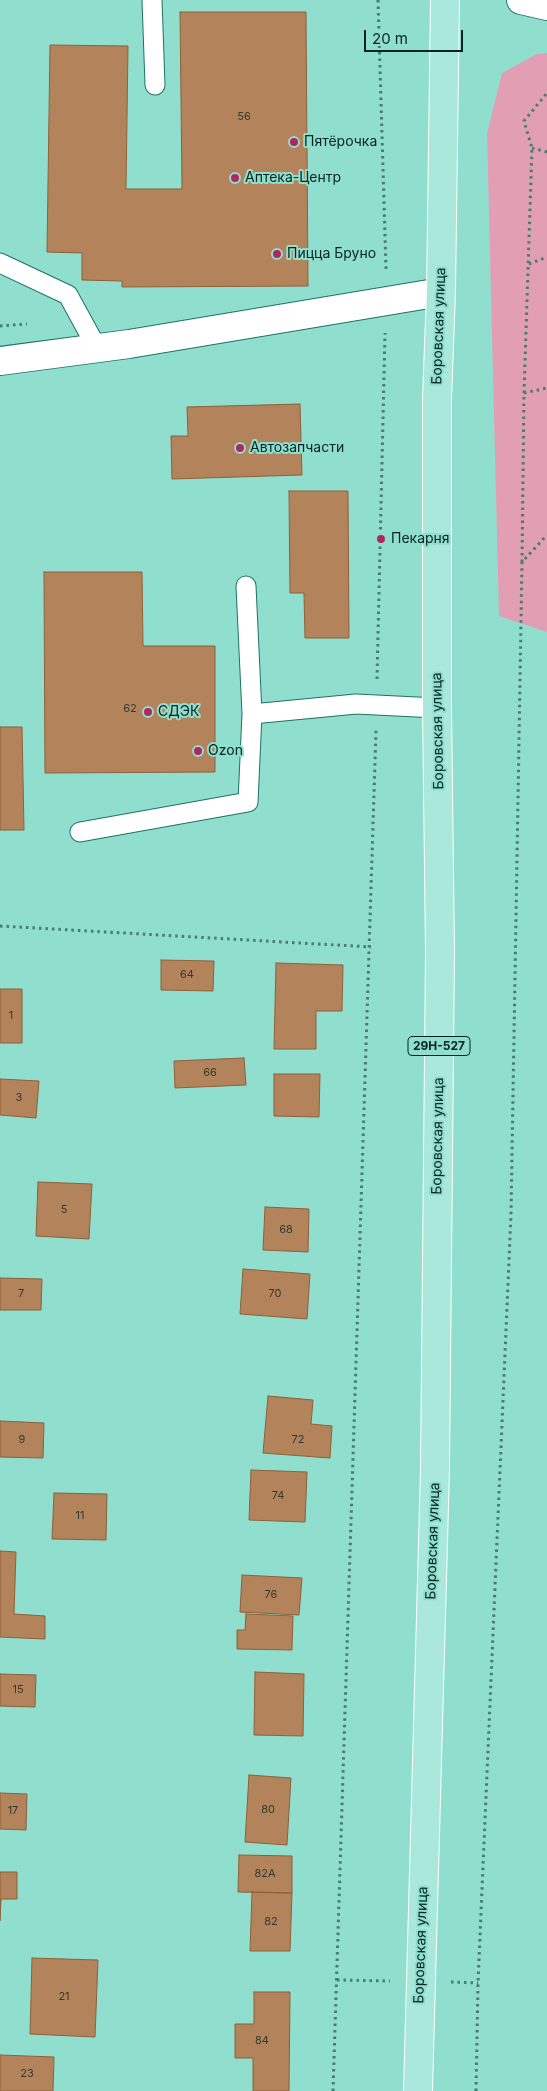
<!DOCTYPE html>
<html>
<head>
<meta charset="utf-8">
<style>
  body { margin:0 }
  #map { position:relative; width:547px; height:2091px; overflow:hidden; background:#90dece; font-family:Inter,sans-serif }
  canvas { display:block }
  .scale { position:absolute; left:364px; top:30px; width:99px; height:22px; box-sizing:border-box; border:2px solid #03241f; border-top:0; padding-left:6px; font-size:15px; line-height:18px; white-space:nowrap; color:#03241f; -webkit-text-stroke:4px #90dece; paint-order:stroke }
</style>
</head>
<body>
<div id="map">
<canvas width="547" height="2091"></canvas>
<div class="scale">20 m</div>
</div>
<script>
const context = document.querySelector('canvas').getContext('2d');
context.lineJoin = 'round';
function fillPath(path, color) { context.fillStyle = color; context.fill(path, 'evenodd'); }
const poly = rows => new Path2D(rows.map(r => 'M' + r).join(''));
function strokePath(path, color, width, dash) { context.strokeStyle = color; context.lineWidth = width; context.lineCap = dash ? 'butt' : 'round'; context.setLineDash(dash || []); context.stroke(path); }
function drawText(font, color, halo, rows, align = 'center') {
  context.font = font + ' Inter,sans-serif'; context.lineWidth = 4; context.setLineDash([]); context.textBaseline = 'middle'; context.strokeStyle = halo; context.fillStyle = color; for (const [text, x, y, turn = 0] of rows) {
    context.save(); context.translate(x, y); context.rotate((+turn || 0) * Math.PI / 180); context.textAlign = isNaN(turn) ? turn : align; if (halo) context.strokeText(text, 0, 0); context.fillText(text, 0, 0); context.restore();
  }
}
fillPath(poly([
  [547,53,547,632,499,616,487,134,502,73,537,54]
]), '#e29fb3');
const building = poly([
  [180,12,306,12,308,286,122,287,122,281,82,280,82,253,47,252,50,45,128,46,126,189,182,189,180,12],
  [300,404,302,475,172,479,171,436,188,436,187,407,300,404],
  [289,491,348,491,349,638,305,638,304,593,290,593,289,491],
  [44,572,142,572,143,646,215,646,215,772,45,773,44,572],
  [0,727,22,727,24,830,0,830,0,727],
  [161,960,214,961,213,991,161,990,161,960],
  [276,963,343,965,342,1011,316,1011,316,1049,274,1049,276,963],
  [0,989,22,989,22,1043,0,1043,0,989],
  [244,1058,246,1085,175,1088,174,1061,244,1058],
  [274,1074,320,1074,319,1117,274,1116,274,1074],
  [0,1079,39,1081,36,1118,0,1115,0,1079],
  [38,1182,92,1184,89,1239,36,1236,38,1182],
  [265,1207,309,1209,308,1252,263,1250,265,1207],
  [243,1269,310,1274,307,1319,240,1314,243,1269],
  [0,1278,42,1279,41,1310,0,1310,0,1278],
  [268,1396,313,1400,311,1424,332,1426,330,1458,263,1453,268,1396],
  [0,1421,44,1423,43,1458,0,1457,0,1421],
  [251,1470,307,1472,305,1522,249,1520,251,1470],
  [54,1493,107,1494,106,1540,52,1539,54,1493],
  [0,1551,16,1552,14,1614,45,1616,45,1639,0,1637,0,1551],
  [242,1575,302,1578,299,1615,240,1612,242,1575],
  [246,1614,293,1616,292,1650,237,1649,237,1630,245,1630,246,1614],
  [255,1672,304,1674,303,1736,254,1735,255,1672],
  [0,1674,36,1675,35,1707,0,1706,0,1674],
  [249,1775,291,1778,287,1845,245,1842,249,1775],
  [0,1793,27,1794,26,1830,0,1829,0,1793],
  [239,1855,292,1856,292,1893,238,1892,239,1855],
  [0,1872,17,1872,17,1899,1,1899,0,1921,0,1872],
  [252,1892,292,1893,290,1951,250,1951,252,1892],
  [32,1958,98,1960,95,2037,30,2034,32,1958],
  [254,1992,290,1992,289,2091,253,2091,253,2058,235,2058,235,2024,254,2024,254,1992],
  [0,2055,54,2057,53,2091,0,2091,0,2055]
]);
fillPath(building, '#b3835b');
strokePath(building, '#8e6039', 1);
const service = poly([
  [152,0,155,85],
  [0,263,68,295,97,348],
  [246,586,252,714,356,704,437,708],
  [80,832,248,802,252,714]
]);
const minor = poly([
  [0,361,129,344,441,292]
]);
const tertiary = poly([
  [521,0,547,6]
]);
const primary = poly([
  [418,2091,435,1469,440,952,437,708,437,399,441,292,445,0]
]);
strokePath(service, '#1e7265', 21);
strokePath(minor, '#1e7265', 30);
strokePath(tertiary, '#1e7265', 30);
strokePath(primary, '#fff', 30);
strokePath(poly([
  [378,0,386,269],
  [532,148,547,152],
  [529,264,547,257],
  [0,326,27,324],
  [524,393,547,388],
  [522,562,524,393,532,148,524,121,547,93],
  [377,679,385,333],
  [0,926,371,947],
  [337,1980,390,1981],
  [451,1982,478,1983],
  [333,2091,376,730],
  [476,2091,478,1983,511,1214,522,562,547,535]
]), '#467d72', 3, [2.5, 4]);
strokePath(service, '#fff', 19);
strokePath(minor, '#fff', 28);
strokePath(tertiary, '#fff', 28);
strokePath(primary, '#aae8dc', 28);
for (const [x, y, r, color] of [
  [294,142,5,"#b12662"],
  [235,178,5,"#b12662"],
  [277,254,5,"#b12662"],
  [240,448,5,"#b12662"],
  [381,539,5,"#b12662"],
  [148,712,5,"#b12662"],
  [198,751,5,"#b12662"]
]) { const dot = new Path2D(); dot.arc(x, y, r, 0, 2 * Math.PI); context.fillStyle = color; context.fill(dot); strokePath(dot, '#90dece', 2); }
drawText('11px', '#2f3c2e', null, [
  ["56",244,117],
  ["62",130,709],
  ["64",187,975],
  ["1",11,1016],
  ["66",210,1073],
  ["3",19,1098],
  ["5",64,1210],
  ["68",286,1230],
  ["7",21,1294],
  ["70",275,1294],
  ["9",22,1440],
  ["72",298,1440],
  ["74",278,1496],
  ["11",80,1516],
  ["76",271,1595],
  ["15",18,1690],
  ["80",268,1810],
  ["17",13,1811],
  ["82А",265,1874],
  ["82",271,1922],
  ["21",64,1997],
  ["84",262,2041],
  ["23",27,2074]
]);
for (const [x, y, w] of [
  [439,1046,62]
]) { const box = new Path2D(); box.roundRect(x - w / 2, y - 9.5, w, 19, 4); context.fillStyle = '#90dece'; context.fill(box); strokePath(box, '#03241f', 1); }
drawText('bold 12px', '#03241f', null, [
  ["29Н-527",439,1046]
]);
drawText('14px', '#03241f', '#90dece', [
  ["Пятёрочка",304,142],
  ["Аптека-Центр",245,178],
  ["Пицца Бруно",287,254],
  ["Автозапчасти",250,448],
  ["Пекарня",391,539],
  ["СДЭК",158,712],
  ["Ozon",208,751]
], 'left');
drawText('14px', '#03241f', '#90dece', [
  ["Боровская улица",439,326,-88],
  ["Боровская улица",438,731,-91],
  ["Боровская улица",438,1136,-89],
  ["Боровская улица",433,1541,-88],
  ["Боровская улица",421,1945,-88]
]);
</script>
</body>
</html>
